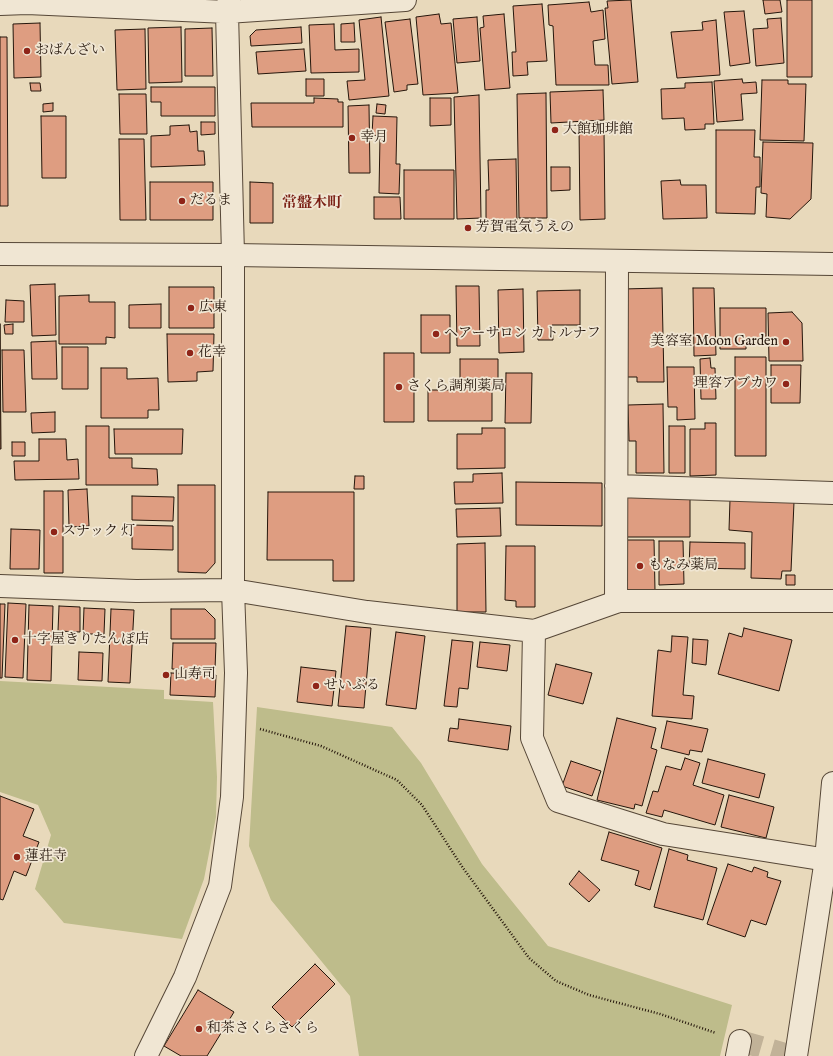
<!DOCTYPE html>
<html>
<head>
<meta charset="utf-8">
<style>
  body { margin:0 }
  canvas { display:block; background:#e8d9bb }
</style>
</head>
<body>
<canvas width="833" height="1056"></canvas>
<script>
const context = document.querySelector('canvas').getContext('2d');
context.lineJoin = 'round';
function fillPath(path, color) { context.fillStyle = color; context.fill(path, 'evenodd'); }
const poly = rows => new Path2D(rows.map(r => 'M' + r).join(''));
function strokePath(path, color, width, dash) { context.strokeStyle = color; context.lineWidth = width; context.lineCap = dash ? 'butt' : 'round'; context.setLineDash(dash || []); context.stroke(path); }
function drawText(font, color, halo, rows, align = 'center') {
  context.font = font + ' "IM FELL English","Noto Serif JP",serif'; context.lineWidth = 3.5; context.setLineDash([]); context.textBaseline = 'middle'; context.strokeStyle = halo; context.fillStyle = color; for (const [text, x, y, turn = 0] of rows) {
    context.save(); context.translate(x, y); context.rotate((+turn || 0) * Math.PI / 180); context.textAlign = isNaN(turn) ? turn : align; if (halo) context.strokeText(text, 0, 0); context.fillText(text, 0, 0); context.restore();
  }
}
fillPath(poly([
  [0,681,164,690,164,699,213,702,217,777,216,817,204,879,182,939,64,923,35,889,51,835,38,805,0,792],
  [257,707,392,727,421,763,482,864,548,946,732,1005,720,1056,359,1056,350,996,271,900,249,846]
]), '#bebc8b');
const building = poly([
  [631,0,638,82,612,84,605,8,608,8,607,1,631,0],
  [763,0,780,0,782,12,765,14,763,0],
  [787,0,812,0,812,77,787,77,787,0],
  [589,2,591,12,603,10,605,39,593,41,595,65,608,65,609,85,556,85,553,26,549,25,548,5,589,2],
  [542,4,547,61,527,62,528,75,513,76,512,52,516,52,513,6,542,4],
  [744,11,750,63,730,66,724,12,744,11],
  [439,14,441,24,451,23,458,93,423,95,416,17,439,14],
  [504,14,510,88,485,90,480,28,484,27,483,16,504,14],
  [381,17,389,96,349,100,347,81,365,80,359,20,381,17],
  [477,17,480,61,457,63,453,19,477,17],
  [781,18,784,63,756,66,753,29,768,28,767,19,781,18],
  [410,19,418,84,407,85,407,90,394,92,385,22,410,19],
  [716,20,720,75,677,78,671,32,703,30,702,22,716,20],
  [40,23,41,77,14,78,13,24,40,23],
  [354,23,355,42,341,42,341,24,354,23],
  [334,24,335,50,359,49,359,72,311,73,309,25,334,24],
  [181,27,182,82,149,83,148,28,181,27],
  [301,27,302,43,251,46,250,36,256,30,301,27],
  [212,28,213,76,185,76,185,29,212,28],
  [145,29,146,89,117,90,115,30,145,29],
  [0,37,7,37,8,206,0,206,0,37],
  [304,49,306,71,258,74,256,52,304,49],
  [306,79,324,79,324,96,306,96,306,79],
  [742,79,743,83,756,82,757,93,741,94,743,120,717,122,714,81,742,79],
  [762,80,788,80,788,84,806,84,804,141,760,140,762,80],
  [712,82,714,124,705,124,705,129,685,130,684,118,662,119,661,89,685,88,685,83,712,82],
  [30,83,40,83,41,91,31,91,30,83],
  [151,87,215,87,215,116,161,116,161,102,151,102,151,87],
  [603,90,604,120,551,123,550,92,603,90],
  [546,93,547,218,519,218,517,94,546,93],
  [119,94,146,94,147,134,120,134,119,94],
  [479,95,481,218,457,219,454,97,479,95],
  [314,98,338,99,338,102,343,102,343,127,252,127,251,103,314,103,314,98],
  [430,98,451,98,451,125,430,126,430,98],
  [53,103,53,111,43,112,43,104,53,103],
  [377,104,386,105,385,114,376,113,377,104],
  [369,105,370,173,349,173,348,106,369,105],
  [41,116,66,116,66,178,42,178,41,116],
  [373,116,397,117,396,164,400,164,399,194,379,193,380,136,372,135,373,116],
  [201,122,215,122,215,134,201,135,201,122],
  [189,125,190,132,197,131,198,151,204,151,205,165,151,167,151,136,170,135,170,126,189,125],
  [598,126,598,131,604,130,605,219,580,220,579,127,598,126],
  [716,130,755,130,754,157,760,157,760,187,756,187,755,214,716,213,716,130],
  [119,139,144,139,146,220,120,220,119,139],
  [763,142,813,143,811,199,790,219,766,217,767,194,761,193,763,142],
  [516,159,517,222,486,220,486,190,489,190,488,160,516,159],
  [551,167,570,167,570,190,551,191,551,167],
  [404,170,454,170,454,219,404,219,404,170],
  [680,180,681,185,706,185,707,218,663,219,661,181,680,180],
  [150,182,213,182,213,220,150,220,150,182],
  [250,182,273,183,273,223,250,223,250,182],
  [374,197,400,197,401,219,374,219,374,197],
  [55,284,56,335,32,336,30,285,55,284],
  [456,286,479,286,480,346,457,346,456,286],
  [169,287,214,287,214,328,169,328,169,287],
  [662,288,664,382,637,382,637,377,625,377,623,289,662,288],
  [693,288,714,288,716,355,694,356,693,288],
  [523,289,524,352,499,353,498,290,523,289],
  [580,290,580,325,552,325,553,340,538,340,537,291,580,290],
  [89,295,89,302,115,302,115,338,106,337,106,344,59,344,59,296,89,295],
  [6,300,24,301,24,322,5,322,6,300],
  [161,304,161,328,129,328,129,305,161,304],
  [720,308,766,308,766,342,746,342,746,349,720,349,720,308],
  [792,312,802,323,803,361,769,361,768,313,792,312],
  [421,315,450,315,450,353,421,353,421,315],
  [0,324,1,449,0,449,0,324],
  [13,324,13,334,5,334,4,325,13,324],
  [167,334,214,334,213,371,197,372,197,381,168,382,167,334],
  [56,341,57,379,32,379,31,342,56,341],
  [62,347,88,347,88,389,62,389,62,347],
  [2,350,24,350,26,412,3,412,2,350],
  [384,353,414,353,414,422,384,422,384,353],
  [735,357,766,357,766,456,735,456,735,357],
  [710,358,711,368,715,368,716,399,701,399,700,359,710,358],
  [460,359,498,359,498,386,492,386,492,421,428,421,428,390,460,390,460,359],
  [771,365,801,365,800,403,771,403,771,365],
  [667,367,694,367,695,419,677,420,677,407,668,407,667,367],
  [101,368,127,368,127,379,158,378,159,410,148,410,148,418,101,418,101,368],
  [506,373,532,373,531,423,505,423,506,373],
  [663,404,664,473,636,473,636,441,629,441,628,405,663,404],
  [55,412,55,432,32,433,31,413,55,412],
  [705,423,716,423,716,475,690,476,690,429,705,429,705,423],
  [86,426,109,426,109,458,132,458,132,468,157,469,158,485,86,485,86,426],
  [669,426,685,426,685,473,669,473,669,426],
  [482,428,505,428,505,468,457,469,457,434,482,434,482,428],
  [114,429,183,429,182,454,115,454,114,429],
  [39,439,66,439,67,460,78,459,79,479,15,480,14,461,39,461,39,439],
  [12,442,25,442,25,456,12,456,12,442],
  [502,473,503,503,455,504,454,482,473,482,473,474,502,473],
  [355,476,364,476,364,489,354,489,355,476],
  [516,482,602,483,602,526,516,525,516,482],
  [178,485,215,485,215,563,206,573,178,572,178,485],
  [87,489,89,526,69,527,68,490,87,489],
  [44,491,63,491,63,573,44,573,44,491],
  [268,492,354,492,354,581,333,581,333,560,267,560,268,492],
  [690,493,690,537,624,537,623,494,690,493],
  [132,496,174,497,173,521,132,520,132,496],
  [730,500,794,502,791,571,782,571,781,579,751,578,752,532,729,530,730,500],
  [500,508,501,536,457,537,456,509,500,508],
  [132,525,173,526,173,550,132,549,132,525],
  [11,529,40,530,39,569,10,569,11,529],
  [625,540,654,540,655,591,625,591,625,540],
  [659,541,683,541,684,584,659,585,659,541],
  [690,542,745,543,745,569,689,568,690,542],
  [485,543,486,612,457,612,457,544,485,543],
  [506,546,535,546,535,607,516,607,516,601,505,600,506,546],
  [786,575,795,575,795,585,786,585,786,575],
  [8,603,26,604,23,678,5,677,8,603],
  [0,604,5,604,2,678,0,678,0,604],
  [29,605,53,606,51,681,27,680,29,605],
  [59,606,80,607,80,632,58,631,59,606],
  [84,608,105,609,104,634,83,634,84,608],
  [111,609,134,610,130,683,108,682,111,609],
  [171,609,205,609,215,619,215,639,171,639,171,609],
  [346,626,371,628,364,708,338,706,346,626],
  [744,628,792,640,779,691,718,674,729,633,742,637,744,628],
  [396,632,425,636,416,709,386,705,396,632],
  [672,636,688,637,683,695,694,696,692,719,652,716,658,650,671,652,672,636],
  [693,639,708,640,706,665,692,663,693,639],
  [452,640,473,642,468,689,459,688,457,707,444,706,452,640],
  [480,642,510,645,507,671,477,667,480,642],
  [173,643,216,643,215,669,172,669,173,643],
  [79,652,103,653,102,681,78,680,79,652],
  [556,664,592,673,583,704,548,695,556,664],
  [301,667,336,671,332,706,297,702,301,667],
  [171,673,216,675,215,697,170,695,171,673],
  [617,718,656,728,651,748,657,750,642,806,635,804,634,809,597,800,617,718],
  [459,719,511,726,508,750,448,741,450,728,458,729,459,719],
  [667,721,708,729,702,752,690,750,689,755,661,748,667,721],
  [685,758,700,763,693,785,724,795,715,825,664,810,662,817,646,813,653,791,658,792,666,766,681,770,685,758],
  [708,759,765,774,759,798,702,783,708,759],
  [571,761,601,771,592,796,562,786,571,761],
  [729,795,774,807,766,838,721,827,729,795],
  [0,796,34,809,23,836,39,842,26,876,14,871,3,900,0,899,0,796],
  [609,832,662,848,650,890,635,885,639,871,601,860,609,832],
  [669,849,688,855,687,860,717,868,703,920,654,907,669,849],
  [728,864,752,872,754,867,768,872,767,877,781,881,766,925,751,920,745,937,707,924,728,864],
  [579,871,600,890,589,902,569,884,579,871],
  [315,964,335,984,292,1027,272,1007,315,964],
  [198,990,234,1012,207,1056,181,1056,164,1046,198,990]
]);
fillPath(building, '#de9d81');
strokePath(building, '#25160b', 1);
strokePath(poly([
  [740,1041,792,1056]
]), '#c1b298', 22, [22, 11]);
const minor = poly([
  [0,4,27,3,227,12,405,0],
  [616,486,833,493],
  [0,586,136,591,233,590,367,612,534,631,619,601,833,601],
  [616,602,617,261],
  [534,631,532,738,558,801,663,834,833,861],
  [146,1056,185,977,220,886,232,797,236,673,233,590,233,255,227,12,229,0],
  [737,1056,740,1041]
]);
const tertiary = poly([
  [0,254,233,255,833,264],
  [796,1056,826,859,833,783]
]);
strokePath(minor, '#564737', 24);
strokePath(tertiary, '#564737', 24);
strokePath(poly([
  [260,729,321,746,397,780,422,805,463,868,529,958,556,981,589,995,660,1014,716,1033]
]), '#25160b', 2.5, [1, 2]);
strokePath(minor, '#f0e6d3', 22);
strokePath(tertiary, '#f0e6d3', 22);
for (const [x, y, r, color] of [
  [27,51,4,"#8f2418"],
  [555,130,4,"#8f2418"],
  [352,138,4,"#8f2418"],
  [182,201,4,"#8f2418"],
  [468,228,4,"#8f2418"],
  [191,308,4,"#8f2418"],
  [436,334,4,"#8f2418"],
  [786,342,4,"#8f2418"],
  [190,353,4,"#8f2418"],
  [786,384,4,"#8f2418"],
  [399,387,4,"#8f2418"],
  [54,532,4,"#8f2418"],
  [640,566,4,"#8f2418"],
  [15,640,4,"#8f2418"],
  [166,675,4,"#8f2418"],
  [316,686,4,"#8f2418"],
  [17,857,4,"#8f2418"],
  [199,1029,4,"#8f2418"]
]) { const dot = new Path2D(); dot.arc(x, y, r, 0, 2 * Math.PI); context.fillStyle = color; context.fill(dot); strokePath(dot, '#f0e6d3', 1.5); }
drawText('14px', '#25160b', '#f0e6d3', [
  ["おばんざい",35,51],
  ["大館珈琲館",563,130],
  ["幸月",360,138],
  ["だるま",190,201],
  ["芳賀電気うえの",476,228],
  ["広東",199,308],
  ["ヘアーサロン カトルナフ",444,334],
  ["美容室 Moon Garden",778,342,"right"],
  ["花幸",198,353],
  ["理容アブカワ",778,384,"right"],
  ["さくら調剤薬局",407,387],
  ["スナック 灯",62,532],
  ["もなみ薬局",648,566],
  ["十字屋きりたんぽ店",23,640],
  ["山寿司",174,675],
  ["せいぶる",324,686],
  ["蓮荘寺",25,857],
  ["和茶さくらさくら",207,1029]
], 'left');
drawText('bold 15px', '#7a1f14', '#f0e6d3', [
  ["常盤木町",312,204]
]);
</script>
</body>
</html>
